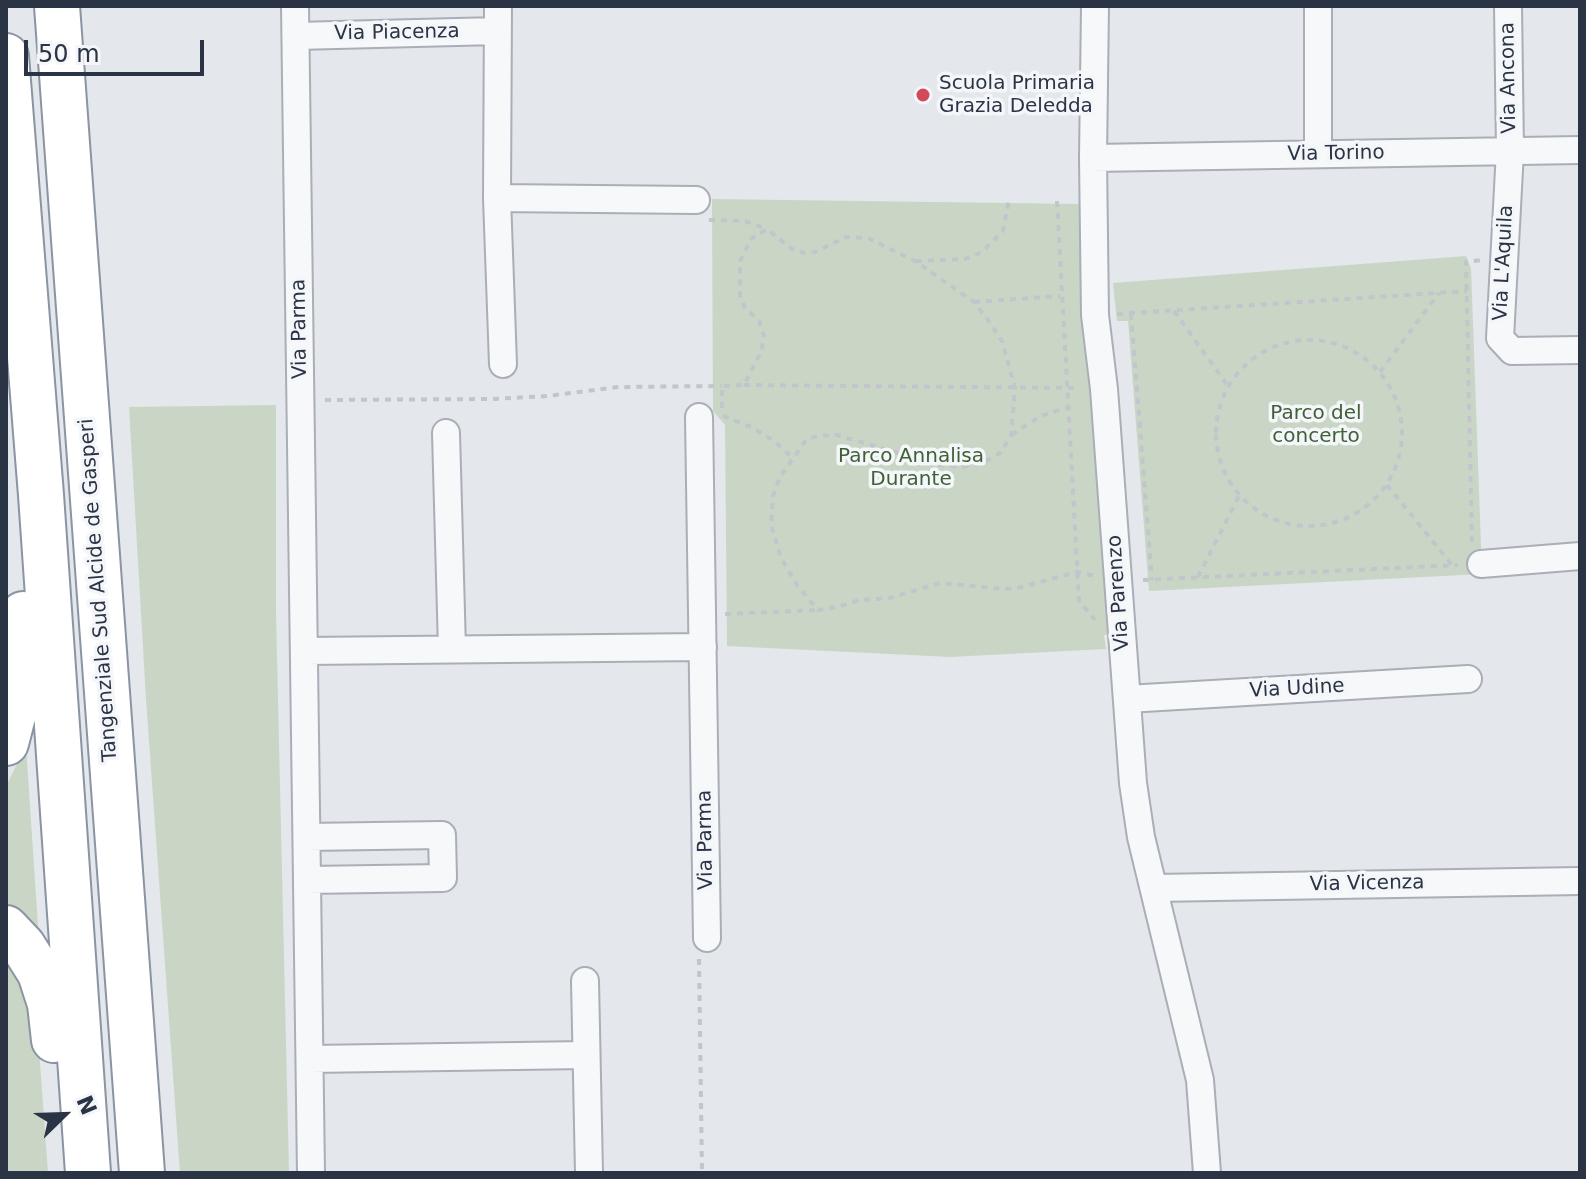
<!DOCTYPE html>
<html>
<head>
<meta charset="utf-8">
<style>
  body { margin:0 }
  #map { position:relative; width:1586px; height:1179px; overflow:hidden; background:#e4e7ec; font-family:"DejaVu Sans",sans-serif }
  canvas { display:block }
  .frame { position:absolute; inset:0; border:8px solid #2b3445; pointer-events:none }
  .north { position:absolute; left:24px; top:1075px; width:80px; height:80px; -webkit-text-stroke:6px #f4f6f9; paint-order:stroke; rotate:67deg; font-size:22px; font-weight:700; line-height:32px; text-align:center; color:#2b3445 }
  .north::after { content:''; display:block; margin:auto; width:28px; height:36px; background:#2b3445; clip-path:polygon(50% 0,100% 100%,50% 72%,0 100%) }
  .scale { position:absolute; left:24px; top:40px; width:180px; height:36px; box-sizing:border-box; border:4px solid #2b3445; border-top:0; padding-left:10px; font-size:24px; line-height:28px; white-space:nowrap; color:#2b3445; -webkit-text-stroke:6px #f4f6f9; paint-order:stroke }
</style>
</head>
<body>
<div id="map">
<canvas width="1586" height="1179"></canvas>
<div class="frame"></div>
<div class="north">N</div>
<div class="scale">50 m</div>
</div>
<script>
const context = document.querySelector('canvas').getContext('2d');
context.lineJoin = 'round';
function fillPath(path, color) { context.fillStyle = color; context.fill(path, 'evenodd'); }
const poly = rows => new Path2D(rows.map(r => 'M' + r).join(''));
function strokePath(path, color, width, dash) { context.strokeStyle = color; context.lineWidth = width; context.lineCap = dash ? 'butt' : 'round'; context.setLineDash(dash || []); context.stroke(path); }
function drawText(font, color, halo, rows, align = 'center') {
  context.font = font + ' "DejaVu Sans",sans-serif'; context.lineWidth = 7; context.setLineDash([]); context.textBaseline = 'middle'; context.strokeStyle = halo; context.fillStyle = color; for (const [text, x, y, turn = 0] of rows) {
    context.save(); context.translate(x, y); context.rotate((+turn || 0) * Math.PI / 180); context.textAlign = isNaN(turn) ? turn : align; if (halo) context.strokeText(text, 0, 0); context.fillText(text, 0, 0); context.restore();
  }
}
fillPath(poly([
  [712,199,1080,204,1109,635,1104,635,1106,649,950,657,727,646,725,425,713,411],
  [1466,256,1471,268,1482,574,1149,591,1128,321,1117,321,1113,283],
  [276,405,276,613,289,1173,180,1173,146,699,129,407],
  [26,746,39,941,6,908,6,786],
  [6,959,18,975,37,1021,48,1173,6,1173]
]), '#c9d6c5');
const street = poly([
  [295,6,311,1173],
  [498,6,497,198,503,364],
  [1095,6,1093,158,1095,315,1104,389,1133,783,1141,837,1200,1080,1207,1173],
  [1318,6,1318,154],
  [1508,6,1510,151,1500,338,1512,351,1580,350],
  [296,36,497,31],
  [1093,158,1580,150],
  [497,198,696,200],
  [699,417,707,938],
  [446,433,452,649],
  [1481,564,1580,556],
  [305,651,703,647],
  [1127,699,1468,679],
  [307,837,442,835,443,878,307,880],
  [1154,888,1580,881],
  [585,981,589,1173],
  [310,1059,586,1055]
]);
const highway = poly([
  [57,6,142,1173],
  [6,56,41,495,88,1173],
  [6,743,20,689,23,662,23,614],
  [6,928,23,946,40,973,50,1004,54,1040]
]);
strokePath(street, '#a9aeb7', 30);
strokePath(highway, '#8b94a3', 48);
strokePath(poly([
  [1057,201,1079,601,1095,620],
  [709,220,745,221,767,229],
  [916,261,965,259,982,252,1003,231,1009,200],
  [974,302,1060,296],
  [1174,311,1228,386],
  [1117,314,1467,291],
  [1131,314,1152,580],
  '1216 433a93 93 0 1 1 186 0a93 93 0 1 1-186 0Z',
  [1380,372,1439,293],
  [744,385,1078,388],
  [325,400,493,399,548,396,618,387,722,386],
  [722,408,722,386,744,385,761,352,764,336,759,321,745,308,740,296,740,261,751,239,767,229,792,249,805,253,815,252,846,237,868,238,915,261,974,302,988,320,1002,341,1015,388,1011,436,1000,453,981,464,960,467,939,465,837,435,817,436,806,440,780,477,773,496,771,525,781,558,797,585,818,610,838,607,859,600,890,598,940,583,1002,589,1018,588,1077,572,1095,576],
  [723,416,751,427,773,440,792,457],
  [1012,435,1040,416,1067,408],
  [1387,485,1452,565],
  [1472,542,1466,262,1481,260],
  [1198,577,1239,496],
  [1143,580,1458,565],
  [725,614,818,610],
  [699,959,702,1173]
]), '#c2c5cb', 4, [6, 6]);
strokePath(street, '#f7f8fa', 26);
strokePath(highway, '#fff', 44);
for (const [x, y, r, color] of [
  [923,95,8,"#d1495b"]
]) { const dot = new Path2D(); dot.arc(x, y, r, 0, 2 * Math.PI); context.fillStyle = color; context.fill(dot); strokePath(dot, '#f4f6f9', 3); }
drawText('20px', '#2b3445', '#f4f6f9', [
  ["Via Piacenza",397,33,-1],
  ["Via Ancona",1509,78,-91],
  ["Via Torino",1336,154,-1],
  ["Via L'Aquila",1504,263,-87],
  ["Via Parma",300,329,-91],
  ["Tangenziale Sud Alcide de Gasperi",99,590,-94],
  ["Via Parenzo",1119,593,-94],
  ["Via Udine",1297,689,-3],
  ["Via Parma",706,840,-91],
  ["Via Vicenza",1367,884,-1]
]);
drawText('20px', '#2b3445', '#f4f6f9', [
  ["Scuola Primaria",939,84],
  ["Grazia Deledda",939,107]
], 'left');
drawText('20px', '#3f6138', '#f4f6f9', [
  ["Parco del",1316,414],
  ["concerto",1316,437],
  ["Parco Annalisa",911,457],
  ["Durante",911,480]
]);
</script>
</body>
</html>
